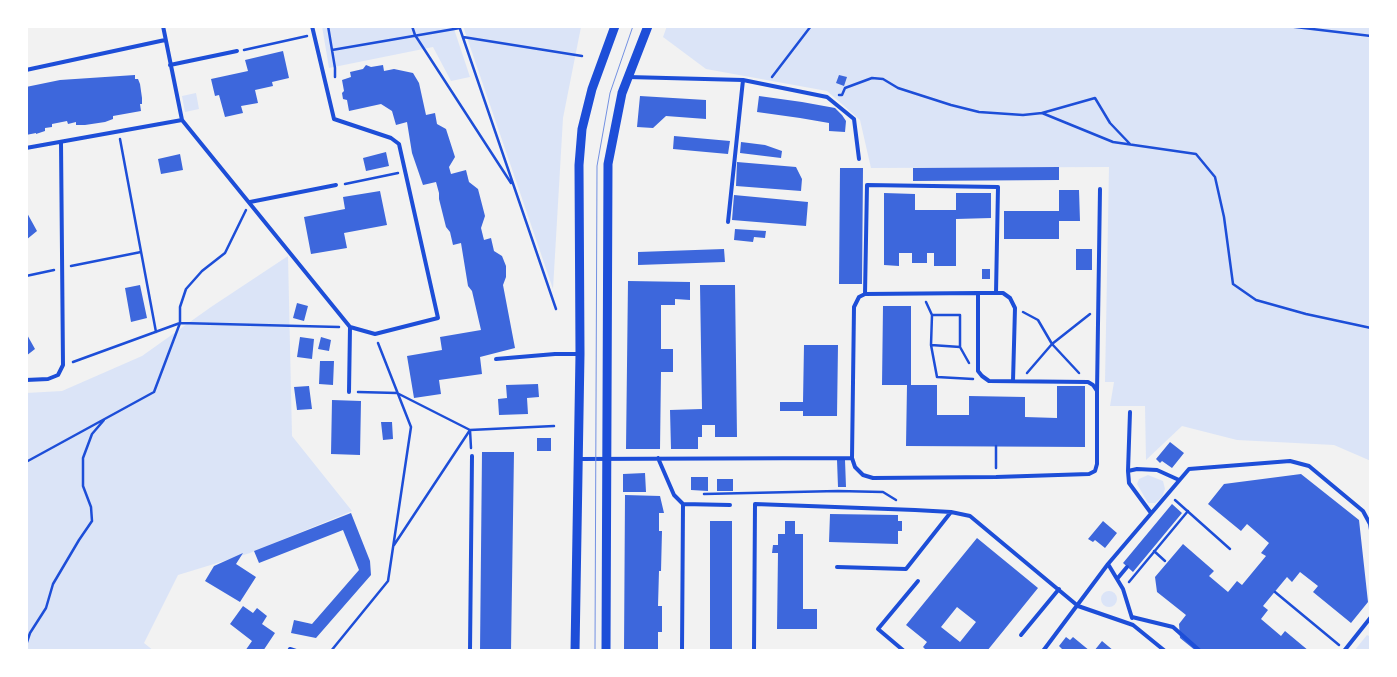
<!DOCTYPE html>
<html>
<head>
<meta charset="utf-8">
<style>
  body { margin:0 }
  #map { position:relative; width:1397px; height:677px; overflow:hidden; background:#f2f2f2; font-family:"IBM Plex Serif",serif }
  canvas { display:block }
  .frame { position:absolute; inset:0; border:28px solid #fff; pointer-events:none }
</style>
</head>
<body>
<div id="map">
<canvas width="1397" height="677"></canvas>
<div class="frame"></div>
</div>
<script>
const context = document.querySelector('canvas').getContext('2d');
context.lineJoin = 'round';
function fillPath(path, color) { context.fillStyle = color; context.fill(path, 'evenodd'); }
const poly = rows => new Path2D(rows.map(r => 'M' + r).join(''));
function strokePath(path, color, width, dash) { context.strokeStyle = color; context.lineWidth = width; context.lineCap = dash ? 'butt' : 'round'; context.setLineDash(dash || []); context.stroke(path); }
fillPath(poly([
  [322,26,453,26,470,77,451,81,433,47,329,68],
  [463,26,581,27,563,118,553,289],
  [667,26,1371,26,1371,461,1334,445,1237,440,1182,426,1146,460,1145,406,1110,406,1114,382,1105,382,1109,167,871,168,860,120,827,91,706,69,663,37],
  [196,93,199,109,185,112,182,96],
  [288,256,292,436,352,511,250,553,178,575,144,643,154,651,26,651,26,393,62,391,142,356,211,307],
  [1148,475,1163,481,1165,489,1162,497,1155,503,1148,503,1137,484,1139,479],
  '1101 599a8 8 0 1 1 16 0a8 8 0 1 1-16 0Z',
  [1367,635,1371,637,1371,651,1354,651]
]), '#dbe4f7');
fillPath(poly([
  [283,51,289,78,272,82,273,86,255,90,258,103,241,106,243,113,225,117,219,95,215,96,211,79,248,71,245,60],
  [366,65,371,67,383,65,384,71,394,69,413,73,419,83,426,115,435,113,437,124,446,129,455,157,449,167,451,174,466,170,469,182,478,189,485,216,481,228,484,240,491,238,494,251,502,256,506,266,506,277,503,285,515,348,480,357,482,374,439,380,441,394,414,398,407,356,442,350,440,337,481,330,472,291,468,286,461,243,453,245,450,232,446,227,439,199,439,193,436,182,423,185,412,153,407,122,396,125,392,111,381,104,349,111,347,100,343,99,342,93,344,91,342,80,351,77,350,72,363,69],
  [135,75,135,79,138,79,140,84,142,98,142,104,140,104,141,111,113,116,113,119,105,122,85,125,76,125,76,122,68,124,67,121,52,124,52,127,45,128,45,131,36,134,36,133,26,135,26,87,60,80],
  [839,75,847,77,844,86,836,83],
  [640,96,706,100,706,119,666,116,653,128,637,127],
  [759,96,802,102,835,108,842,115,846,121,845,132,829,131,829,123,800,118,757,112],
  [674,136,730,141,728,154,673,149],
  [741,142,765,145,782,151,781,158,740,153],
  [386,152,389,166,366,171,363,158],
  [180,154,183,170,161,174,158,159],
  [737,162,796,167,802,179,801,191,736,186],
  [1059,167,1059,180,913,181,913,168],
  [840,168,863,168,862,284,839,284],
  [1059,190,1079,190,1080,221,1059,221,1059,239,1004,239,1004,211,1059,211],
  [380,191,387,225,344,233,347,248,311,254,304,217,345,209,343,197],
  [884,193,915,194,915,210,956,210,956,193,991,193,991,218,956,219,956,266,934,266,934,253,927,253,927,263,912,263,912,253,899,253,899,266,884,265],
  [734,195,808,202,806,226,732,220],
  [26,211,37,231,26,240],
  [735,229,766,231,765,238,754,237,753,242,734,240],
  [724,249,725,262,638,265,638,252],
  [1076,249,1092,249,1092,270,1076,270],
  [982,269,990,269,990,279,982,279],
  [628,281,690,282,690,300,675,299,675,305,661,305,661,349,673,349,673,372,661,372,660,449,626,449],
  [140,285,147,318,131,322,125,288],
  [700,285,735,285,737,437,715,437,715,425,702,425,702,437,698,437,698,449,671,449,670,410,702,409],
  [297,303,308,306,304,321,293,318],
  [883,306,911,306,911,385,937,385,937,415,969,415,969,396,1025,397,1025,417,1057,418,1057,386,1085,386,1085,447,906,446,907,385,882,385],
  [26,333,35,349,26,356],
  [300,337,314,339,312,359,297,357],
  [321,337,331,340,329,351,318,349],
  [804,345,838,345,837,416,803,416,803,411,780,411,780,402,803,402],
  [320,361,334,361,333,385,319,384],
  [538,384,539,397,527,398,528,414,499,415,498,399,507,398,506,385],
  [309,386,312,409,297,410,294,387],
  [332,400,361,401,360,455,331,454],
  [381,422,392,422,393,439,383,440],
  [537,438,551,438,551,451,537,451],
  [1170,442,1184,453,1172,468,1162,461,1160,463,1156,459],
  [482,452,514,452,511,651,480,651],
  [837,460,845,460,846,487,838,487],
  [645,473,646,492,623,492,623,474],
  [1301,474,1359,520,1368,602,1351,623,1313,592,1318,586,1300,572,1292,582,1287,577,1263,606,1268,610,1261,619,1281,636,1285,631,1309,651,1196,651,1180,638,1179,624,1186,615,1157,592,1155,577,1183,544,1214,571,1209,576,1228,592,1237,581,1242,585,1266,556,1261,553,1269,543,1247,524,1241,531,1208,504,1224,484],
  [691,477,708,477,708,491,691,490],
  [717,479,733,479,733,491,717,491],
  [625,495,660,496,664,513,659,513,659,531,662,531,661,571,659,571,658,606,662,606,662,632,658,632,658,651,624,651],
  [1172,504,1182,513,1133,572,1123,563],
  [351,513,370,561,371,575,316,638,291,633,294,620,312,624,359,570,343,530,259,563,254,551],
  [830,514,898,515,898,521,902,521,902,531,898,531,898,544,829,542],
  [710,521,732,521,732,651,710,651],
  [785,521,795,521,795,534,803,534,803,609,817,609,817,629,777,629,778,553,772,553,773,545,778,545,778,534,785,534],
  [1103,521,1117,533,1105,548,1095,540,1093,542,1088,539],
  [977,538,1038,588,987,651,927,651,923,647,927,642,906,625],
  [957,607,976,622,960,642,941,627],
  [243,553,236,564,256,577,240,602,205,581,214,566],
  [243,606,253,613,257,608,267,616,262,624,275,633,263,651,245,651,252,641,230,624],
  [1066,637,1070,640,1073,637,1090,651,1062,651,1063,650,1059,646],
  [1102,641,1114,651,1094,651]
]), '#3d67dc');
strokePath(poly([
  [328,26,335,68,335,77],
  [412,26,415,35,511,183],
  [459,26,556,309],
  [1287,26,1371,36],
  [463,37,582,56],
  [244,50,307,36],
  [332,50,460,28],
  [772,77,811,26],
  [839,95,842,95,845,88,872,78,883,79,898,88,951,105,979,112,1023,115,1042,113,1113,142,1196,154,1215,177,1224,217,1233,284,1256,300,1306,314,1371,328],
  [1042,113,1095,98,1110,123,1130,144],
  [120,139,156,332],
  [345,184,398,173],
  [71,266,141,252],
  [26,276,54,270],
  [926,302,932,315,960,315,960,347,969,363],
  [1023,312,1038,320,1052,344,1079,373],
  [932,315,931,345,937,377,973,379],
  [931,345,960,347],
  [73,362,180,323,180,307,186,289,202,271,225,253,246,210],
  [1027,373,1052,344,1090,314],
  [358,392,397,393,470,430,471,448],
  [996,446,996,468],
  [26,462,154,392,180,323,339,327],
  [704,494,838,491,883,492,896,500],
  [1175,500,1230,549],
  [394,545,470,430,554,426],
  [1154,551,1165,561],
  [1129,582,1188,511],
  [1275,592,1339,645],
  [26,645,30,633,46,608,53,584,79,540,92,521,91,507,83,486,83,458,92,434,104,420],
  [331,651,388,581,411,427,378,343]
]), '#1d4ed8', 2.5);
strokePath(poly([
  [163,26,182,120,350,327,375,334,438,318,399,144,391,138,334,119,312,26],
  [170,65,237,51],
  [26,70,165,40],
  [628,77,743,80,827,97,854,119,859,159],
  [26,148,182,120],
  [250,202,336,185],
  [728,222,743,80],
  [978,293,978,371,982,376,989,381,1088,382,1093,385,1097,391,1097,464,1095,471,1089,474,996,477,873,478,863,475,855,467,852,458,854,307,859,297,865,294,978,293,1003,293,1010,298,1015,308,1013,381],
  [865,294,867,185,998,187,996,293],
  [496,359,555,354,580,354],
  [26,380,48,379,58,375,63,365,61,142],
  [1097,391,1100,189],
  [349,392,350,327],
  [658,458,674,495,683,504,730,505],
  [578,459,852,458],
  [1128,471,1130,412],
  [1151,513,1129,483,1128,471,1137,469,1157,470,1179,480],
  [1108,564,1123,589,1132,618],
  [837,567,906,569,951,512],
  [1117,579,1127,567],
  [1132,617,1173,627,1200,651],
  [1021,635,1059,589],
  [289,651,290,649,296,651],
  [470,651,472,456],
  [682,651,683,504],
  [754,651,755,504,915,510,951,512,970,516,1078,606,1133,625,1165,651],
  [904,651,878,629,918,581],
  [1043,651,1108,564,1189,469,1290,461,1309,466,1363,511,1370,524,1371,530],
  [1344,651,1371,617]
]), '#1d4ed8', 4);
strokePath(poly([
  [575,651,580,354,579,165,582,129,592,89,615,26],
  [606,651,608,164,622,93,648,26]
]), '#1d4ed8', 9);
strokePath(poly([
  [595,651,597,166,610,93,633,26]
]), '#7290e2', 1);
</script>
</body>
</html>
